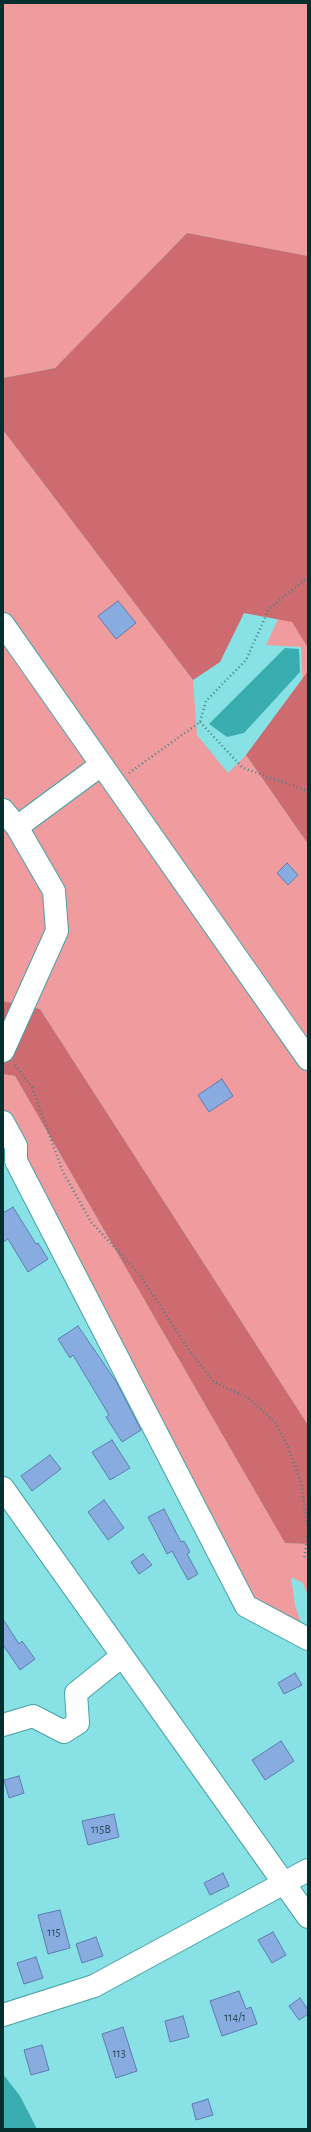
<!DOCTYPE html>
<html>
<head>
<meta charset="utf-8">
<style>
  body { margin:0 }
  #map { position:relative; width:311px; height:2132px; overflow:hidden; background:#88e1e4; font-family:"Alegreya Sans",sans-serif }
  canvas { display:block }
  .frame { position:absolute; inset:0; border:4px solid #052e2f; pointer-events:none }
</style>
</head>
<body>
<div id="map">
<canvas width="311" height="2132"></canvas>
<div class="frame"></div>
</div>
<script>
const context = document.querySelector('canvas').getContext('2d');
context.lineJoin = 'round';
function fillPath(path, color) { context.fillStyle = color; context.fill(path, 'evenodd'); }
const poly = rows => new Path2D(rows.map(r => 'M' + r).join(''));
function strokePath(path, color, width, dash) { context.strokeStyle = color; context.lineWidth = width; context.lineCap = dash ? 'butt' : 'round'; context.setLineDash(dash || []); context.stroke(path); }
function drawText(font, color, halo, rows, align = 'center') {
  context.font = font + ' "Alegreya Sans",sans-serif'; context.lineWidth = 4; context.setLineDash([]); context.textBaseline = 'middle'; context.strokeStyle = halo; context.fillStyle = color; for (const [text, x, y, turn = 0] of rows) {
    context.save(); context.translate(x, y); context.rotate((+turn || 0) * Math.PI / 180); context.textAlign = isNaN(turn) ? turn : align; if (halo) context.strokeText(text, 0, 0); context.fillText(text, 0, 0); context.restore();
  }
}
fillPath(poly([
  [3,3,308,3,308,256,187,233,55,368,3,378],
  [3,430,193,680,197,735,228,773,246,755,308,844,308,1425,40,1009,3,1001],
  [308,593,308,691,303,690,301,647,266,645,279,617],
  [3,1074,15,1076,285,1543,308,1544,308,1596,303,1583,291,1577,295,1605,303,1629,250,1598,3,1113]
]), '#f09c9e');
fillPath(poly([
  [187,233,308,256,308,648,292,622,244,613,220,662,193,680,3,430,3,378,55,368],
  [308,671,308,844,246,755],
  [3,1001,40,1009,308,1425,308,1544,285,1543,15,1076,3,1074]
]), '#ce6b70');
fillPath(poly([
  [285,648,299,649,300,672,244,733,227,737,209,724],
  [3,2074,20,2096,37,2129,3,2129]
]), '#3aadb0');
const building = poly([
  [118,601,136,623,116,639,98,616,118,601],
  [287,863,298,875,288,885,277,873,287,863],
  [222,1079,233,1096,209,1112,198,1095,222,1079],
  [13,1207,36,1244,38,1243,48,1259,28,1272,8,1239,3,1242,3,1213,13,1207],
  [78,1326,117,1383,141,1430,122,1442,106,1417,109,1415,73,1355,70,1358,58,1339,78,1326],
  [112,1440,130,1468,110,1480,92,1452,112,1440],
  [50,1455,61,1469,32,1491,21,1476,50,1455],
  [104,1500,124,1528,108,1540,88,1512,104,1500],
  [164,1509,181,1542,184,1541,190,1552,187,1554,198,1574,188,1580,172,1551,167,1554,148,1517,164,1509],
  [143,1554,152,1565,139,1574,131,1562,143,1554],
  [3,1619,19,1644,22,1641,35,1659,20,1670,3,1645,3,1619],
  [295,1673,302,1685,284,1694,278,1683,295,1673],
  [281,1741,294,1761,265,1780,252,1760,281,1741],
  [19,1776,24,1793,9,1798,4,1780,19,1776],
  [114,1814,119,1837,88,1845,82,1821,114,1814],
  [223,1873,229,1886,210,1895,204,1883,223,1873],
  [60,1910,70,1948,48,1954,38,1915,60,1910],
  [273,1932,286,1955,272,1963,258,1940,273,1932],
  [96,1937,103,1956,82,1963,76,1944,96,1937],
  [36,1957,43,1978,24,1984,17,1963,36,1957],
  [239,1991,246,2009,251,2007,257,2024,222,2036,210,2001,239,1991],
  [300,1998,308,2010,308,2014,299,2020,289,2006,300,1998],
  [183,2016,189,2037,170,2042,165,2021,183,2016],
  [123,2027,137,2071,116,2078,102,2034,123,2027],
  [42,2045,49,2070,31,2075,24,2050,42,2045],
  [208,2099,213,2115,196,2120,192,2104,208,2099]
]);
fillPath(building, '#88ace0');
strokePath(building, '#5c7daf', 1);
const minor = poly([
  [3,624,308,1059],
  [3,810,17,827],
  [3,1051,57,931,54,891,17,827,101,765],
  [3,1122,16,1146,16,1161,246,1606,308,1639],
  [3,1488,308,1917],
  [3,1725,33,1716,64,1732,78,1723,76,1693,122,1656],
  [3,2015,94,1986,308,1870]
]);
strokePath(minor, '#47a2a5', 24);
strokePath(poly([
  [200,722,243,768,308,791],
  [129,773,200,722,206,701,246,660,269,609,308,577],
  [15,1065,32,1087,63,1172,91,1222,140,1275,187,1347,214,1382,248,1398,275,1422,286,1442,301,1482,308,1530,304,1560]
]), '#448486', 2.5, [1, 3]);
strokePath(minor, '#fff', 22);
drawText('12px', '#264e5b', null, [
  ["115В",101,1829],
  ["115",54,1932],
  ["114/1",235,2017],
  ["113",119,2053]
]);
</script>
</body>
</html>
